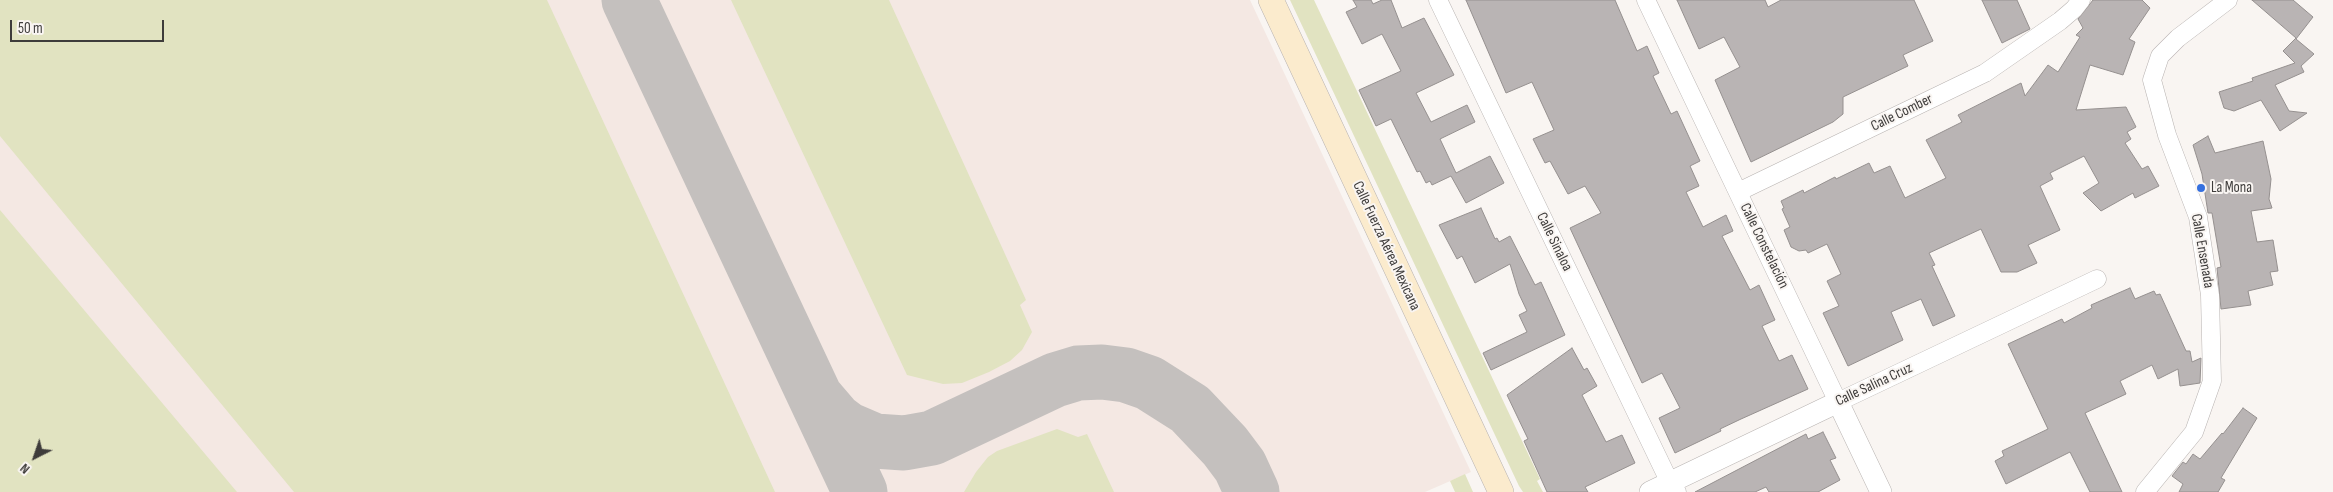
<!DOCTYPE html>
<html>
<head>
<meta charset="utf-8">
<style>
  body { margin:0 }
  #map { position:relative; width:2333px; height:492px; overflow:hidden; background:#f9f5f2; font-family:"Sofia Sans Condensed",sans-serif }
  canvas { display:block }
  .north { position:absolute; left:10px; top:432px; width:50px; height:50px; -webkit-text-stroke:4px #f9f5f2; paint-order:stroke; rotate:221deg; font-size:14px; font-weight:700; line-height:20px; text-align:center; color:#3e3c3b }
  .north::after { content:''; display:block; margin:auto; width:18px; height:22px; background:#3e3c3b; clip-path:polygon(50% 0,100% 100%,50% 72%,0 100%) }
  .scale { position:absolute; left:10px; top:20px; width:154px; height:22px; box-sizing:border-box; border:2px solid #3e3c3b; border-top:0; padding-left:6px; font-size:15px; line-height:18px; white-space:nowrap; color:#3e3c3b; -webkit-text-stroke:4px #f9f5f2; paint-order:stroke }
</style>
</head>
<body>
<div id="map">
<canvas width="2333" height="492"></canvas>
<div class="north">N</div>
<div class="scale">50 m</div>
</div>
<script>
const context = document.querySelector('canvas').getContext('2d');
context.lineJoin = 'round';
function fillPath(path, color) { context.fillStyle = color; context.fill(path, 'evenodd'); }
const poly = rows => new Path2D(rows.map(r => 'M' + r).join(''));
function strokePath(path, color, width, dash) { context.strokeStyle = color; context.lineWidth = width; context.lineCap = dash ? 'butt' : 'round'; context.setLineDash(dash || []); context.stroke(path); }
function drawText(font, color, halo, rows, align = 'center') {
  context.font = font + ' "Sofia Sans Condensed",sans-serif'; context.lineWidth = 4; context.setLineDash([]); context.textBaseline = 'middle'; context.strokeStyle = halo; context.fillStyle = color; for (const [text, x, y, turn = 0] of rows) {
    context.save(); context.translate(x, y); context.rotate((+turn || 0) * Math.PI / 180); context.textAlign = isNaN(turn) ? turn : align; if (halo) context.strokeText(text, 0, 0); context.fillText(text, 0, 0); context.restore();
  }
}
fillPath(poly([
  [0,0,1250,0,1471,472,1425,492,0,492]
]), '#f4e8e3');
fillPath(poly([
  [0,0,547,0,775,492,294,492,0,136],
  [731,0,889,0,1026,300,1020,305,1032,332,1022,350,1010,361,989,372,962,383,943,384,907,375],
  [1290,0,1314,0,1540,479,1537,481,1543,492,1523,492,1519,486],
  [0,210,237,492,0,492],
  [1057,429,1078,437,1087,434,1114,492,964,492,976,472,988,457,997,451],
  [1465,474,1473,492,1455,492,1450,481]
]), '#e1e3c1');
strokePath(poly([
  [629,0,860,492],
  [817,399,835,420,847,429,875,441,904,443,932,438,1055,380,1078,373,1102,372,1126,375,1149,383,1190,409,1225,446,1240,466,1252,492]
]), '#c4c0be', 55);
const building = poly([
  [1353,0,1371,0,1373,4,1382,0,1391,0,1402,28,1424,18,1454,75,1416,93,1431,122,1467,105,1475,122,1440,139,1456,173,1490,156,1504,183,1466,203,1451,176,1432,185,1430,181,1426,183,1420,171,1417,172,1391,119,1376,126,1359,90,1401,71,1382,34,1362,44,1346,12,1357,7,1353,0],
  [1466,0,1615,0,1637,51,1647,46,1659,73,1653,76,1671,114,1677,111,1700,161,1690,166,1699,186,1686,192,1703,227,1726,215,1733,231,1722,236,1750,290,1759,285,1775,320,1762,326,1779,361,1792,355,1808,389,1741,419,1720,429,1721,431,1675,453,1659,418,1680,408,1662,373,1642,383,1570,228,1601,213,1585,186,1568,194,1550,161,1545,163,1533,139,1554,130,1532,82,1506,93,1466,0],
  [1677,0,1765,0,1768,7,1781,0,1914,0,1933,41,1903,55,1908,66,1843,97,1843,114,1833,122,1751,162,1715,80,1740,67,1724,37,1699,49,1677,0],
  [1982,0,2017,0,2030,29,2002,43,1982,0],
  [2093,0,2142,0,2150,8,2129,39,2135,42,2123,75,2090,65,2076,110,2126,107,2136,127,2127,132,2131,139,2125,143,2142,169,2148,166,2159,186,2135,198,2133,193,2101,211,2083,193,2099,183,2084,156,2050,173,2053,179,2040,186,2060,230,2028,245,2037,263,2017,272,2001,272,1981,229,1929,253,1935,265,1932,266,1955,316,1933,326,1921,299,1891,312,1903,340,1848,366,1823,313,1839,306,1827,281,1841,274,1827,244,1808,253,1806,250,1799,251,1791,247,1784,230,1790,227,1782,209,1784,208,1781,201,1803,190,1804,193,1835,177,1836,179,1869,163,1874,173,1890,166,1905,198,1946,178,1926,140,1962,122,1958,115,2021,83,2025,96,2048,65,2058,72,2080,37,2076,35,2083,28,2078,19,2093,0],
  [2252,0,2293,0,2313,17,2296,39,2314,54,2301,66,2304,72,2275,85,2289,111,2307,113,2280,131,2261,100,2234,111,2224,108,2219,92,2253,81,2252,78,2295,63,2283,51,2296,38,2252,0],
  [2208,136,2215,153,2263,141,2271,179,2269,199,2272,208,2251,211,2257,242,2273,240,2278,271,2270,272,2273,285,2248,291,2251,305,2221,309,2217,268,2221,267,2212,213,2208,213,2202,174,2193,145,2208,136],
  [1481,208,1495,239,1497,238,1499,242,1510,236,1535,285,1541,282,1565,335,1491,370,1483,353,1527,332,1519,315,1527,311,1519,294,1510,264,1475,283,1462,256,1457,259,1439,225,1481,208],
  [2130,288,2135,299,2154,291,2156,295,2160,294,2186,351,2190,351,2192,362,2201,358,2200,383,2180,386,2178,369,2158,379,2152,365,2120,381,2126,394,2085,413,2122,492,2090,492,2070,452,2006,484,1995,461,2004,456,2002,451,2048,429,2008,344,2062,319,2064,323,2092,308,2091,305,2130,288],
  [1572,348,1584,370,1587,368,1597,386,1582,395,1606,442,1622,435,1635,463,1585,487,1588,492,1547,492,1524,441,1528,439,1507,395,1572,348],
  [2243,408,2257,418,2221,478,2225,480,2218,492,2179,492,2183,484,2172,476,2183,462,2186,464,2193,454,2200,459,2222,433,2223,434,2243,408],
  [1823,432,1836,458,1830,460,1840,480,1818,492,1769,492,1766,487,1755,492,1695,492,1806,434,1808,439,1823,432]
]);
fillPath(building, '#b9b4b4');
strokePath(building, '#95908f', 1);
const minor = poly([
  [1438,0,1670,483,1677,492],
  [1646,0,1838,402,2097,279],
  [1738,192,1985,73,2060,21,2074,9,2081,0],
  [2145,492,2194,432,2212,381,2210,295,2198,217,2167,135,2152,80,2160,56,2178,38,2228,0]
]);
const tertiary = poly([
  [1650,492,1838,402,1881,492]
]);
const secondary = poly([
  [1271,0,1501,492]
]);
strokePath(minor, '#b8b3b1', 19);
strokePath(tertiary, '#b8b3b1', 22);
strokePath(secondary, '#b8b3b1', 26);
strokePath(minor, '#fff', 18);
strokePath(tertiary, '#fff', 21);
strokePath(secondary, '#fbebcd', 25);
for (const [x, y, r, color] of [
  [2201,188,5,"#3570df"]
]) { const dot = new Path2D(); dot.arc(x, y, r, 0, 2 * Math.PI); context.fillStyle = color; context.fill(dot); strokePath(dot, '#f9f5f2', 2); }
drawText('15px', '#3e3c3b', '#f9f5f2', [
  ["Calle Comber",1902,113,-26],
  ["Calle Sinaloa",1554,242,64],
  ["Calle Fuerza Aérea Mexicana",1386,246,65],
  ["Calle Constelación",1764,246,64],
  ["Calle Ensenada",2202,251,80],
  ["Calle Salina Cruz",1874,385,-25]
]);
drawText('15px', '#3e3c3b', '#f9f5f2', [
  ["La Mona",2211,188]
], 'left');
</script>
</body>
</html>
